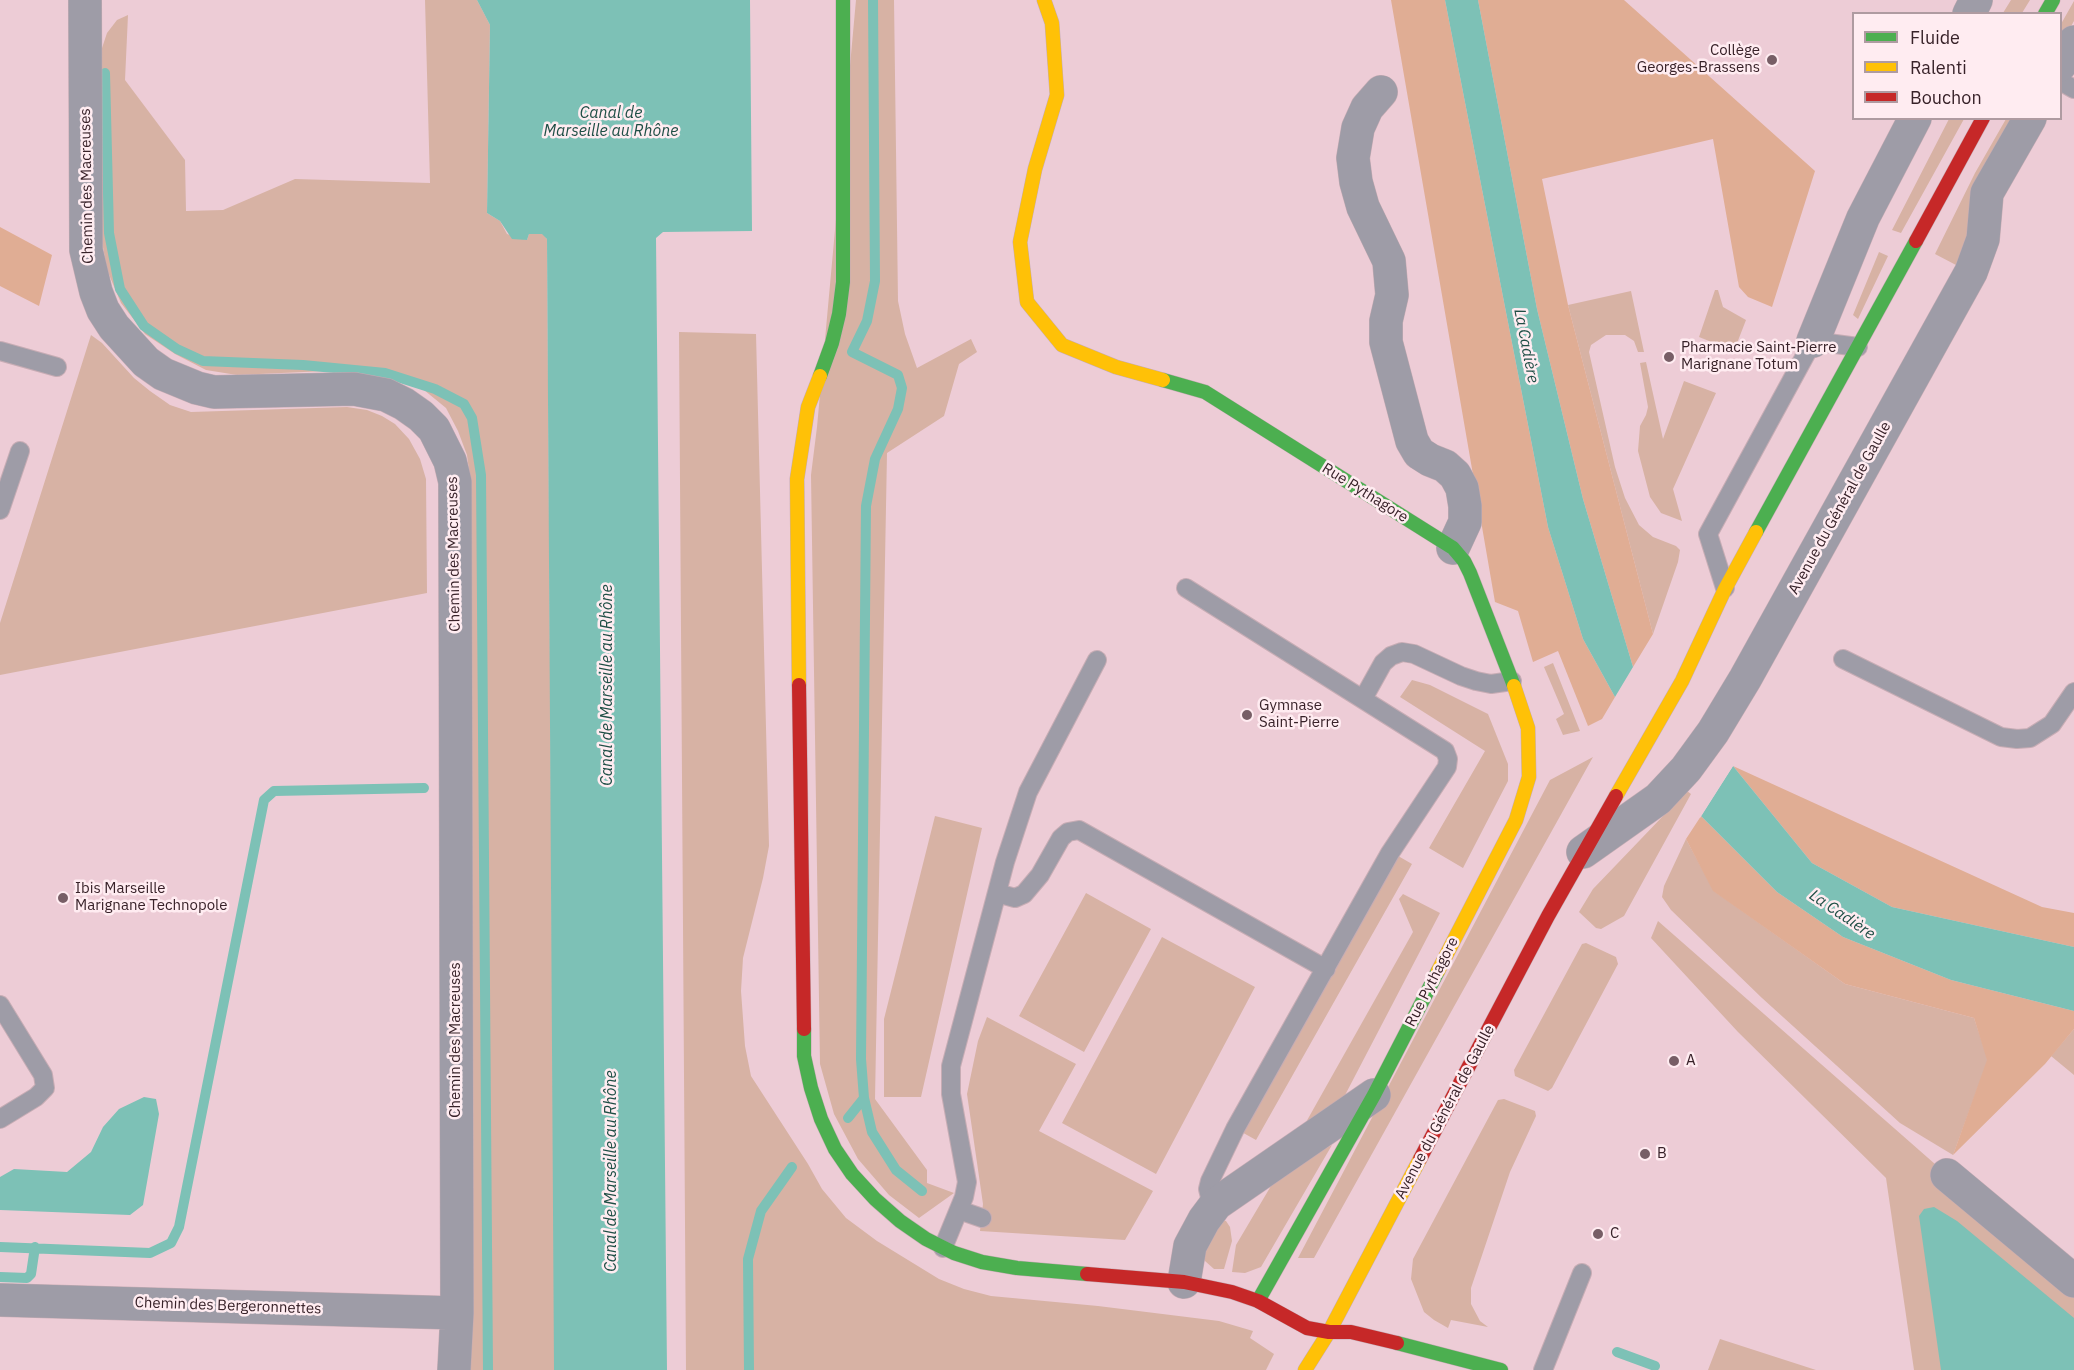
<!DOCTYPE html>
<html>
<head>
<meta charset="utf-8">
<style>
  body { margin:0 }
  #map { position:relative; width:2074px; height:1370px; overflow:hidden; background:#edccd6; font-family:"IBM Plex Sans",sans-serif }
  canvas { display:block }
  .legend { position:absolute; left:1852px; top:12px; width:210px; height:108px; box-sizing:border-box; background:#ffecf1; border:2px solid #af9ba1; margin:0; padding:8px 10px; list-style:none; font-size:18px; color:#382229 }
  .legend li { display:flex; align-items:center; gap:12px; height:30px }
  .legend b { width:30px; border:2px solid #af9ba1 }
</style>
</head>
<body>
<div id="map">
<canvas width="2074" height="1370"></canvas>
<ul class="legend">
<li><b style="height:8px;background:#4caf50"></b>Fluide</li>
<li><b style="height:8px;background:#ffc107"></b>Ralenti</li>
<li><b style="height:8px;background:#c62828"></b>Bouchon</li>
</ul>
</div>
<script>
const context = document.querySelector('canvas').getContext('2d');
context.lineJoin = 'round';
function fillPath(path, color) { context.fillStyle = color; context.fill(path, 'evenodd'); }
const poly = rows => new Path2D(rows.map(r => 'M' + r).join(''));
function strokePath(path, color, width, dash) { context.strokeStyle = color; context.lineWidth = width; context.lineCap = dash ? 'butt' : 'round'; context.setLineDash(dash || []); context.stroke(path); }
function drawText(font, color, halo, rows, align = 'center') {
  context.font = font + ' "IBM Plex Sans",sans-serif'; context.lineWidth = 5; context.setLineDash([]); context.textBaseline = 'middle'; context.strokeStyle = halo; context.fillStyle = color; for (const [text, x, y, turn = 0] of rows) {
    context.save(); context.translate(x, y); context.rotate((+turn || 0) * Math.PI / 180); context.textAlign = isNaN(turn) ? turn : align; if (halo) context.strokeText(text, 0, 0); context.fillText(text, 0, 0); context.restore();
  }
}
fillPath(poly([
  [425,0,477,0,490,25,487,213,500,221,507,234,527,240,529,234,543,234,547,239,555,1370,465,1370,472,494,467,455,458,431,446,408,424,390,400,381,326,371,237,375,206,370,175,354,145,334,121,303,107,270,100,230,101,51,107,33,117,20,128,15,125,80,185,160,186,211,223,210,295,179,430,183],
  [856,0,894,0,898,301,905,334,917,368,971,339,977,352,959,364,944,416,887,453,875,1099,927,1170,927,1183,954,1193,919,1218,889,1195,858,1159,834,1114,820,1064,811,475,817,427],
  [2011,0,2030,0,2022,13,2003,13],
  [2074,1,2074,21,2061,44,2061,24],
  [1949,119,1964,119,1901,233,1892,230],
  [2006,119,2018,119,1974,217,1956,265,1935,254,1975,173],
  [1879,252,1888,256,1858,319,1853,315],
  [1715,290,1718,290,1723,307,1746,320,1734,351,1699,337],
  [1631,291,1644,352,1638,352,1634,341,1625,335,1606,335,1591,345,1589,352,1615,467,1625,498,1639,525,1653,537,1676,546,1680,550,1678,562,1653,634,1568,305],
  [679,332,756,334,769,846,763,878,743,958,741,991,745,1046,751,1076,808,1164,822,1189,846,1218,877,1241,939,1279,964,1289,991,1296,1098,1306,1219,1321,1253,1331,1250,1338,1274,1354,1266,1370,686,1370],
  [91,335,102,343,134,378,150,391,170,405,191,412,347,407,367,410,382,416,395,424,409,439,420,459,426,479,427,593,0,675,0,623],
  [1646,362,1663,439,1684,381,1716,393,1673,489,1682,521,1661,513,1650,497,1638,451,1640,426,1646,415,1648,407,1640,363],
  [1553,663,1580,731,1563,735,1556,719,1564,714,1544,667],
  [1412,680,1430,685,1488,714,1508,764,1508,781,1463,868,1429,848,1485,751,1400,697],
  [1593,757,1314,1258,1298,1258,1550,780],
  [1687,791,1691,794,1624,916,1601,929,1596,928,1579,912,1593,889],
  [935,816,982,828,921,1097,884,1097,884,1019],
  [1686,839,1714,891,1845,984,1974,1018,1988,1060,1953,1155,1900,1123,1762,998,1671,910,1662,897,1664,886],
  [1393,853,1412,864,1256,1140,1238,1130],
  [1086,893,1151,929,1084,1052,1019,1016],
  [1403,894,1440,913,1343,1099,1305,1124,1413,932,1399,899],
  [1658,921,2074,1286,2074,1370,1914,1370,1886,1178,1738,1032,1651,938],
  [1162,937,1255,987,1156,1174,1062,1123],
  [1586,943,1616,957,1618,964,1552,1088,1548,1091,1515,1076,1514,1070,1582,944],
  [987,1017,1076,1064,1039,1131,1153,1191,1125,1240,980,1231,983,1204,967,1094,978,1041],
  [2074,1029,2074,1075,2051,1056],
  [1504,1099,1535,1111,1536,1116,1510,1172,1471,1288,1471,1304,1480,1321,1488,1327,1451,1320,1448,1328,1434,1320,1424,1312,1411,1279,1413,1259,1498,1100],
  [1332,1145,1261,1267,1245,1273,1232,1272,1236,1245,1281,1169],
  [1220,1219,1226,1221,1230,1227,1232,1241,1224,1269,1214,1269,1205,1261,1203,1250],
  [1720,1339,1816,1370,1708,1370]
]), '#d7b2a4');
fillPath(poly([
  [1391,0,1445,0,1548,527,1583,639,1615,697,1602,719,1588,726,1558,651,1533,662,1518,611,1495,602],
  [1478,0,1624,0,1815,171,1772,307,1748,297,1739,287,1713,139,1542,179,1568,305,1653,634,1633,667,1583,499,1537,309],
  [0,227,52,255,39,306,0,286],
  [1733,766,2042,907,2074,913,2074,947,1892,907,1812,863],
  [1701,816,1777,892,1843,937,1951,980,2074,1011,2074,1029,2045,1064,1953,1155,1987,1060,1974,1018,1845,984,1713,891,1686,839]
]), '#e0ad94');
fillPath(poly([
  [477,0,750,0,752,231,663,232,656,238,667,1370,554,1370,547,239,542,234,529,234,527,240,512,239,500,221,487,213,490,25],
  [1445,0,1478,0,1537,309,1583,499,1633,667,1615,697,1583,639,1548,527],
  [1733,766,1812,863,1892,907,2074,947,2074,1011,1951,980,1843,937,1777,892,1701,816],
  [144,1097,156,1099,159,1114,143,1205,130,1215,0,1210,0,1177,14,1169,67,1172,91,1152,103,1127,119,1109],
  [1934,1207,1957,1221,2074,1318,2074,1370,1941,1370,1919,1216,1924,1209]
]), '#7dc1b6');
fillPath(poly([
  [1732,763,1733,766,1700,818,1699,814]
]), '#edccd6');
strokePath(poly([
  [105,73,109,233,120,289,144,326,177,349,203,361,303,365,385,373,435,389,464,404,472,418,481,475,488,1370],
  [864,1098,872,1132,896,1170,922,1191],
  [848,1118,864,1098,861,1059,866,506,875,459,898,409,902,388,898,375,852,352,867,321,875,281,873,0],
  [0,1247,150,1253,171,1243,179,1227,264,800,274,791,424,788],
  [0,1277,27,1278,31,1274,35,1247],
  [1617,1352,1655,1366],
  [749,1370,748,1259,761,1211,792,1167]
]), '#7dc1b6', 10);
const lane = poly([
  [2060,81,2074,89],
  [0,351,57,367],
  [0,510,20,451],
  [1186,588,1445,751,1448,759,1447,767,1390,853,1235,1129,1210,1181,1208,1189,1210,1197,1216,1204],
  [1725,588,1708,534,1813,341,1858,347],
  [1843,659,2001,737,2017,739,2030,738,2052,724,2074,692],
  [1363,699,1383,663,1391,656,1402,652,1414,654,1461,676,1476,681,1491,684,1512,681],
  [997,893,1015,898,1024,894,1040,875,1061,838,1068,832,1079,830,1326,969],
  [0,1005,43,1075,45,1088,36,1097,0,1119],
  [959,1210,982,1218],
  [943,1248,964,1197,967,1182,951,1094,951,1066,1005,862,1028,792,1097,660],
  [1543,1370,1582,1273]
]);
const street = poly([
  [85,0,86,250,96,292,103,310,114,327,146,362,163,374,197,388,214,392,354,389,386,395,404,404,421,416,434,429,450,461,455,482,457,1313,454,1370],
  [1969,14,1976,0],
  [2060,65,2074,42],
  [1381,92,1367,108,1358,128,1353,158,1356,182,1363,207,1389,261,1392,295,1386,321,1386,342,1412,441,1419,453,1430,460,1445,466,1455,475,1462,488,1465,506,1465,522,1453,548],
  [1813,341,1863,218,1915,118],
  [1583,852,1658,799,1686,769,1713,732,1745,679,1971,272,1983,239,1987,193,2030,118],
  [1947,1175,2074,1281],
  [1184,1282,1190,1246,1204,1220,1216,1204,1374,1095],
  [0,1300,457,1313]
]);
const fast = poly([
  [2045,14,2053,0],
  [820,376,832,343,839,314,843,282,843,0],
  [1163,380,1205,392,1453,548,1464,561,1470,573,1514,686],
  [1756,532,1916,241],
  [804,1029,804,1056,811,1088,821,1119,835,1149,852,1174,875,1199,900,1221,926,1239,954,1253,982,1262,1017,1268,1087,1274],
  [1258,1301,1374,1095,1438,971],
  [1397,1343,1501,1370]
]);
const slow = poly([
  [1044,0,1052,23,1057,95,1035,169,1020,242,1027,302,1062,345,1116,367,1163,380],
  [799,685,797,479,808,407,820,376],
  [1616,796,1682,681,1725,589,1756,532],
  [1438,971,1516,820,1529,777,1528,728,1514,686],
  [1305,1370,1329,1332,1420,1159]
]);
const jam = poly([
  [1916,241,1983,118],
  [799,685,804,1029],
  [1420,1159,1548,916,1616,796],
  [1087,1274,1184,1282,1232,1292,1258,1301,1307,1328,1329,1332,1351,1332,1397,1343]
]);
strokePath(lane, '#c6acb4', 20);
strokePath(street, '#c6acb4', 34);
strokePath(fast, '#c6acb4', 15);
strokePath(slow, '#c6acb4', 15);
strokePath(jam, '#c6acb4', 15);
strokePath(lane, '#9e9ca7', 18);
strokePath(street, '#9e9ca7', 33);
strokePath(fast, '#4caf50', 14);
strokePath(slow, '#ffc107', 14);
strokePath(jam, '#c62828', 14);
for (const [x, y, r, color] of [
  [1772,60,6,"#775e66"],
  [1669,357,6,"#775e66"],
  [1247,715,6,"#775e66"],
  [63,898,6,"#775e66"],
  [1674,1061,6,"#775e66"],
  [1645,1154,6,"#775e66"],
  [1598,1234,6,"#775e66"]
]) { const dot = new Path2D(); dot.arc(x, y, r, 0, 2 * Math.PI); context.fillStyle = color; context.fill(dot); strokePath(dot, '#ffecf1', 2); }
drawText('15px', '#382229', '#ffecf1', [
  ["Collège",1760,51,"right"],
  ["Georges-Brassens",1760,68,"right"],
  ["Pharmacie Saint-Pierre",1681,348],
  ["Marignane Totum",1681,365],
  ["Gymnase",1259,706],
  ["Saint-Pierre",1259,723],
  ["Ibis Marseille",75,889],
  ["Marignane Technopole",75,906],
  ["A",1686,1061],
  ["B",1657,1154],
  ["C",1610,1234]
], 'left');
drawText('15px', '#382229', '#ffecf1', [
  ["Chemin des Macreuses",87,186,-91],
  ["Rue Pythagore",1365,493,32],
  ["Avenue du Général de Gaulle",1840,508,-61],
  ["Chemin des Macreuses",454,554,-91],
  ["Rue Pythagore",1432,982,-63],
  ["Chemin des Macreuses",456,1040,-90],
  ["Avenue du Général de Gaulle",1445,1112,-62],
  ["Chemin des Bergeronnettes",228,1306,2]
]);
drawText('italic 16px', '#1e4e45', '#ffecf1', [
  ["Canal de",611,113],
  ["Marseille au Rhône",611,131],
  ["La Cadière",1526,346,79],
  ["Canal de Marseille au Rhône",607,685,-90],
  ["La Cadière",1842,915,34],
  ["Canal de Marseille au Rhône",611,1171,-90]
]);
</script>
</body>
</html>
